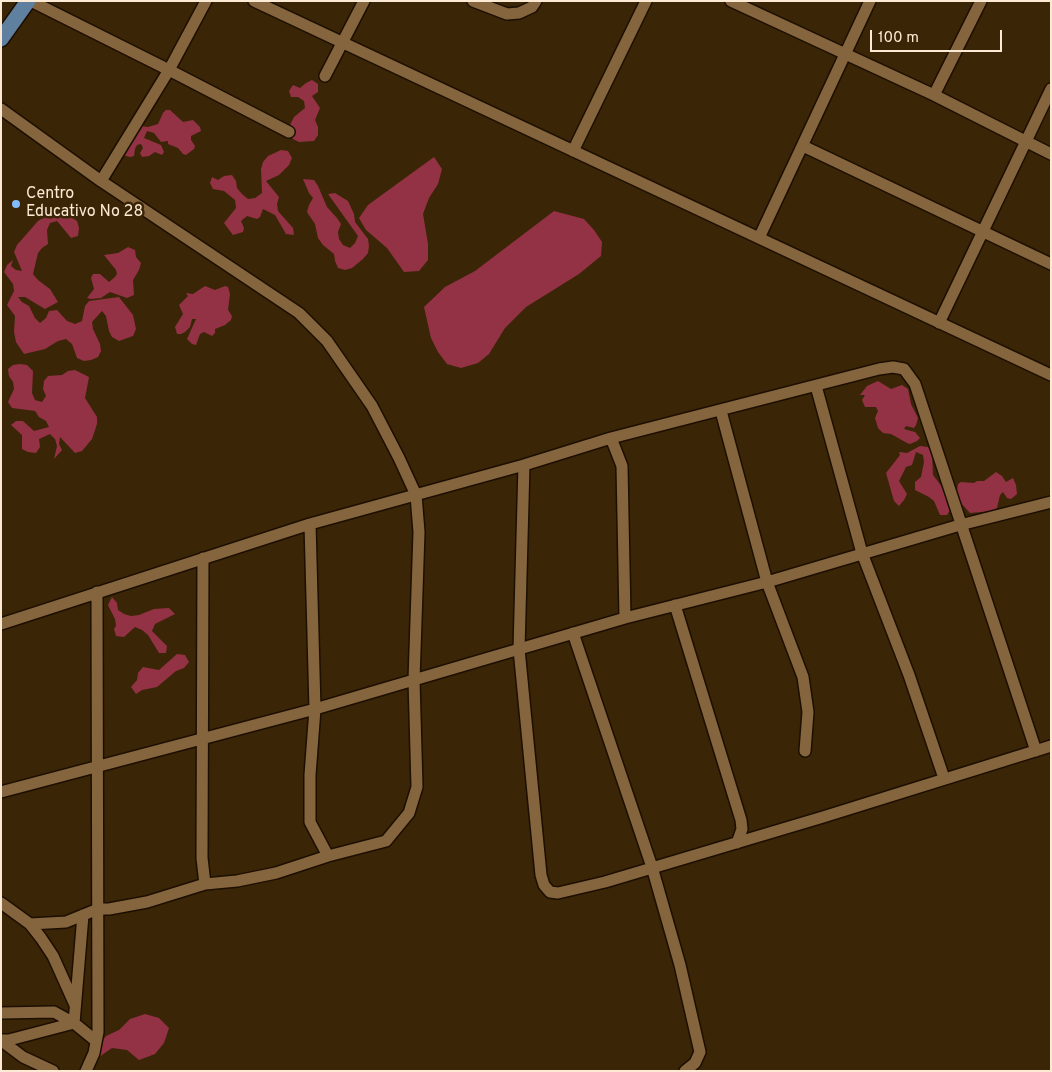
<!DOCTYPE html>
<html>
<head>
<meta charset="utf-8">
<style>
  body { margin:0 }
  #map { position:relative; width:1052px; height:1072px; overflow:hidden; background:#3a2506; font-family:Overpass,sans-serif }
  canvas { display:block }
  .frame { position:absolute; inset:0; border:2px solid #fcead5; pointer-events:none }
  .scale { position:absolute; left:870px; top:30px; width:132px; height:22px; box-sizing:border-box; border:2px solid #fcead5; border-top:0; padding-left:6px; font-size:15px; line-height:18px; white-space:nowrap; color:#fcead5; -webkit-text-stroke:4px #3a2506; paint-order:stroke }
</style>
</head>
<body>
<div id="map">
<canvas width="1052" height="1072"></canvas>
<div class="frame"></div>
<div class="scale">100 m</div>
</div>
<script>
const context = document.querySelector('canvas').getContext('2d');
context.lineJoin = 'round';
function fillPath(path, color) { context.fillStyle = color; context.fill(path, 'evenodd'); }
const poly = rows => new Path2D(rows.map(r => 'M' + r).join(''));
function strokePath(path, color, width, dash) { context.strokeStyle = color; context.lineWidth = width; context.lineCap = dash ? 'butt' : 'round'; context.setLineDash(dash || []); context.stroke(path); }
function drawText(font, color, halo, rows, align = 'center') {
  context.font = font + ' Overpass,sans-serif'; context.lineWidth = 5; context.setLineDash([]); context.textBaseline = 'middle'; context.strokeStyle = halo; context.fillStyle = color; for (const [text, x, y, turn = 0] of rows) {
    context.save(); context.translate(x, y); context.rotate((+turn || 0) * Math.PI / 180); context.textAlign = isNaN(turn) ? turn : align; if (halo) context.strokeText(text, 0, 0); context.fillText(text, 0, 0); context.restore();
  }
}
fillPath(poly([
  [312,80,318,84,318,92,312,96,320,108,315,120,318,127,318,135,314,141,299,142,293,139,288,133,290,125,294,117,305,108,304,101,298,97,291,97,289,91,293,85,300,88,306,83],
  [166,110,170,110,183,122,193,120,200,127,201,131,191,136,191,140,195,146,194,149,186,155,183,154,178,148,168,144,168,141,161,142,154,133,147,131,144,138,161,145,164,152,162,155,155,152,149,156,142,157,140,153,143,148,141,144,137,145,135,149,134,156,130,157,123,155,141,126,148,127,158,124,163,113],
  [281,150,288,151,292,158,289,165,279,175,266,181,279,197,277,204,278,211,293,228,294,235,286,234,275,215,263,209,260,217,257,219,247,216,241,221,244,228,243,232,233,235,224,223,236,208,235,200,224,191,213,189,210,183,212,177,218,180,224,176,232,175,236,181,237,188,242,194,248,199,255,198,262,193,261,169,263,162,268,156],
  [434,157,442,169,438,184,429,198,423,214,428,244,428,260,419,271,404,272,387,248,366,230,359,218,368,205],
  [303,179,314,180,318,186,327,207,337,218,341,224,338,232,339,239,343,245,350,248,355,243,358,236,328,194,335,193,348,201,354,214,355,222,368,239,369,246,368,253,363,259,352,268,345,270,338,268,335,261,334,254,323,245,318,238,315,224,307,212,309,205,313,198,309,193],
  [58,209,64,212,77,221,79,228,78,236,71,238,57,221,50,223,47,230,48,244,42,248,38,253,33,274,38,280,50,289,58,302,45,309,25,297,18,297,22,302,29,306,35,318,40,323,46,318,49,311,57,310,67,321,75,324,82,321,85,306,89,301,119,297,133,315,136,329,133,336,119,341,112,337,109,331,106,316,102,311,92,322,93,329,100,344,101,351,98,357,91,360,84,361,77,358,72,344,66,339,58,341,45,349,24,354,16,342,14,332,15,316,7,305,14,291,13,284,4,272,7,265,13,260,11,266,16,270,22,271,14,252,17,245,38,221],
  [554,211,584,219,594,230,602,242,601,256,579,274,526,307,505,328,489,354,478,363,461,368,447,364,438,352,431,338,424,307,445,287,475,271],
  [128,247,135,250,136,257,141,263,139,270,133,280,134,295,127,298,110,292,101,298,91,299,87,298,94,289,91,278,93,274,100,274,109,282,115,277,117,274,116,270,104,255,118,253],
  [205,286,215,290,225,286,228,287,230,294,228,310,232,316,231,320,225,325,215,329,215,333,212,336,204,332,200,334,196,345,192,344,187,339,196,319,192,319,190,327,185,332,181,334,177,334,175,327,183,314,179,305,188,296,186,293,193,294],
  [20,364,27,365,33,371,32,393,35,400,42,402,46,396,43,389,44,381,48,376,62,375,68,371,75,370,89,377,85,398,97,417,97,424,92,439,82,451,75,453,60,437,59,444,62,450,54,459,57,446,55,439,50,434,39,439,40,447,36,453,28,452,22,449,22,435,11,425,16,421,23,421,34,431,49,427,46,421,39,417,35,411,12,408,8,402,14,389,13,382,9,376,8,369,13,365],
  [878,381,891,389,902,385,908,389,911,404,918,418,916,425,914,428,906,426,904,429,915,432,920,438,917,441,910,444,907,443,891,434,883,433,878,428,875,418,878,411,876,407,865,407,862,400,865,395,860,395,867,386],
  [920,446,928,447,932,453,933,475,952,500,952,507,947,515,940,515,934,501,929,497,915,490,915,482,921,477,924,462,923,455,916,452,912,465,906,467,899,481,907,494,904,500,899,506,894,501,886,473,900,455,899,452,907,453],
  [996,472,1002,476,1006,482,1013,478,1016,485,1017,494,1011,499,1007,498,1003,492,1000,495,997,508,993,511,970,513,960,502,957,491,958,484,961,482,974,483,977,481,984,481],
  [112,597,117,603,118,610,124,614,131,616,139,615,154,609,169,608,175,614,155,624,152,631,167,646,166,653,159,653,148,635,142,630,135,627,124,637,116,636,114,629,116,626,115,619,108,605],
  [177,654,185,655,189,662,184,668,176,671,157,687,142,690,136,694,131,687,137,680,138,673,143,667,159,670],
  [145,1014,159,1018,169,1028,164,1043,155,1054,139,1060,127,1050,112,1048,99,1057,96,1048,106,1036,119,1030,130,1019]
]), '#933245');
const minor = poly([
  [31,1,169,70,289,132],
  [254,1,1051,375],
  [473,1,507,14,519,13,532,7,536,1],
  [731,1,934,95,1051,154],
  [325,76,364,1],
  [934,95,981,1],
  [1,109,101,181,299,313,327,341,372,406,399,458,416,495,419,532,414,680,417,787,409,813,386,841,328,856,276,873,237,881,205,884,147,902,109,909,98,909,66,922,30,924],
  [803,146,1051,264],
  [573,151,646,1],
  [101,181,169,70,206,1],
  [759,238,870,1],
  [939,323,1051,89],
  [816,386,862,553,909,675,944,778],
  [721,411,767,582,803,677,808,712,805,751],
  [611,438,622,466,625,618],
  [524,465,519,649,541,875,544,885,550,892,558,893,605,882,823,817,1051,746],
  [310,524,315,709,310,775,310,822,328,856],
  [203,558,202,858,205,884],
  [675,605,741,820,742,829,737,843],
  [1,624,310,524,524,465,611,438,879,369,893,367,904,369,915,384,1036,751],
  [573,633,652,867,680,965,700,1052,695,1063,685,1071],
  [1,792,315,709,625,618,767,582,960,525,1051,502],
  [1,903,30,924,41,938,53,956,75,1005],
  [1,1013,54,1012,74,1023,96,1041],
  [1,1040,9,1040,74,1023,83,915],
  [2,1041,23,1057,53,1071],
  [86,1071,94,1053,98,1032,97,592]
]);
const major = poly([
  [1,39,28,1]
]);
strokePath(minor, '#1d0f00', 14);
strokePath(major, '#1d0f00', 18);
strokePath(minor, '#85653e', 11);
strokePath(major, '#6080a0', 15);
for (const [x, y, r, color] of [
  [16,204,5,"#83bcfb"]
]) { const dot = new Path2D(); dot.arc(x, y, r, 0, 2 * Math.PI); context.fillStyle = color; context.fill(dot); strokePath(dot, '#3a2506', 2); }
drawText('16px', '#fcead5', '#3a2506', [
  ["Centro",26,195],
  ["Educativo No 28",26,213]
], 'left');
</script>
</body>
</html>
